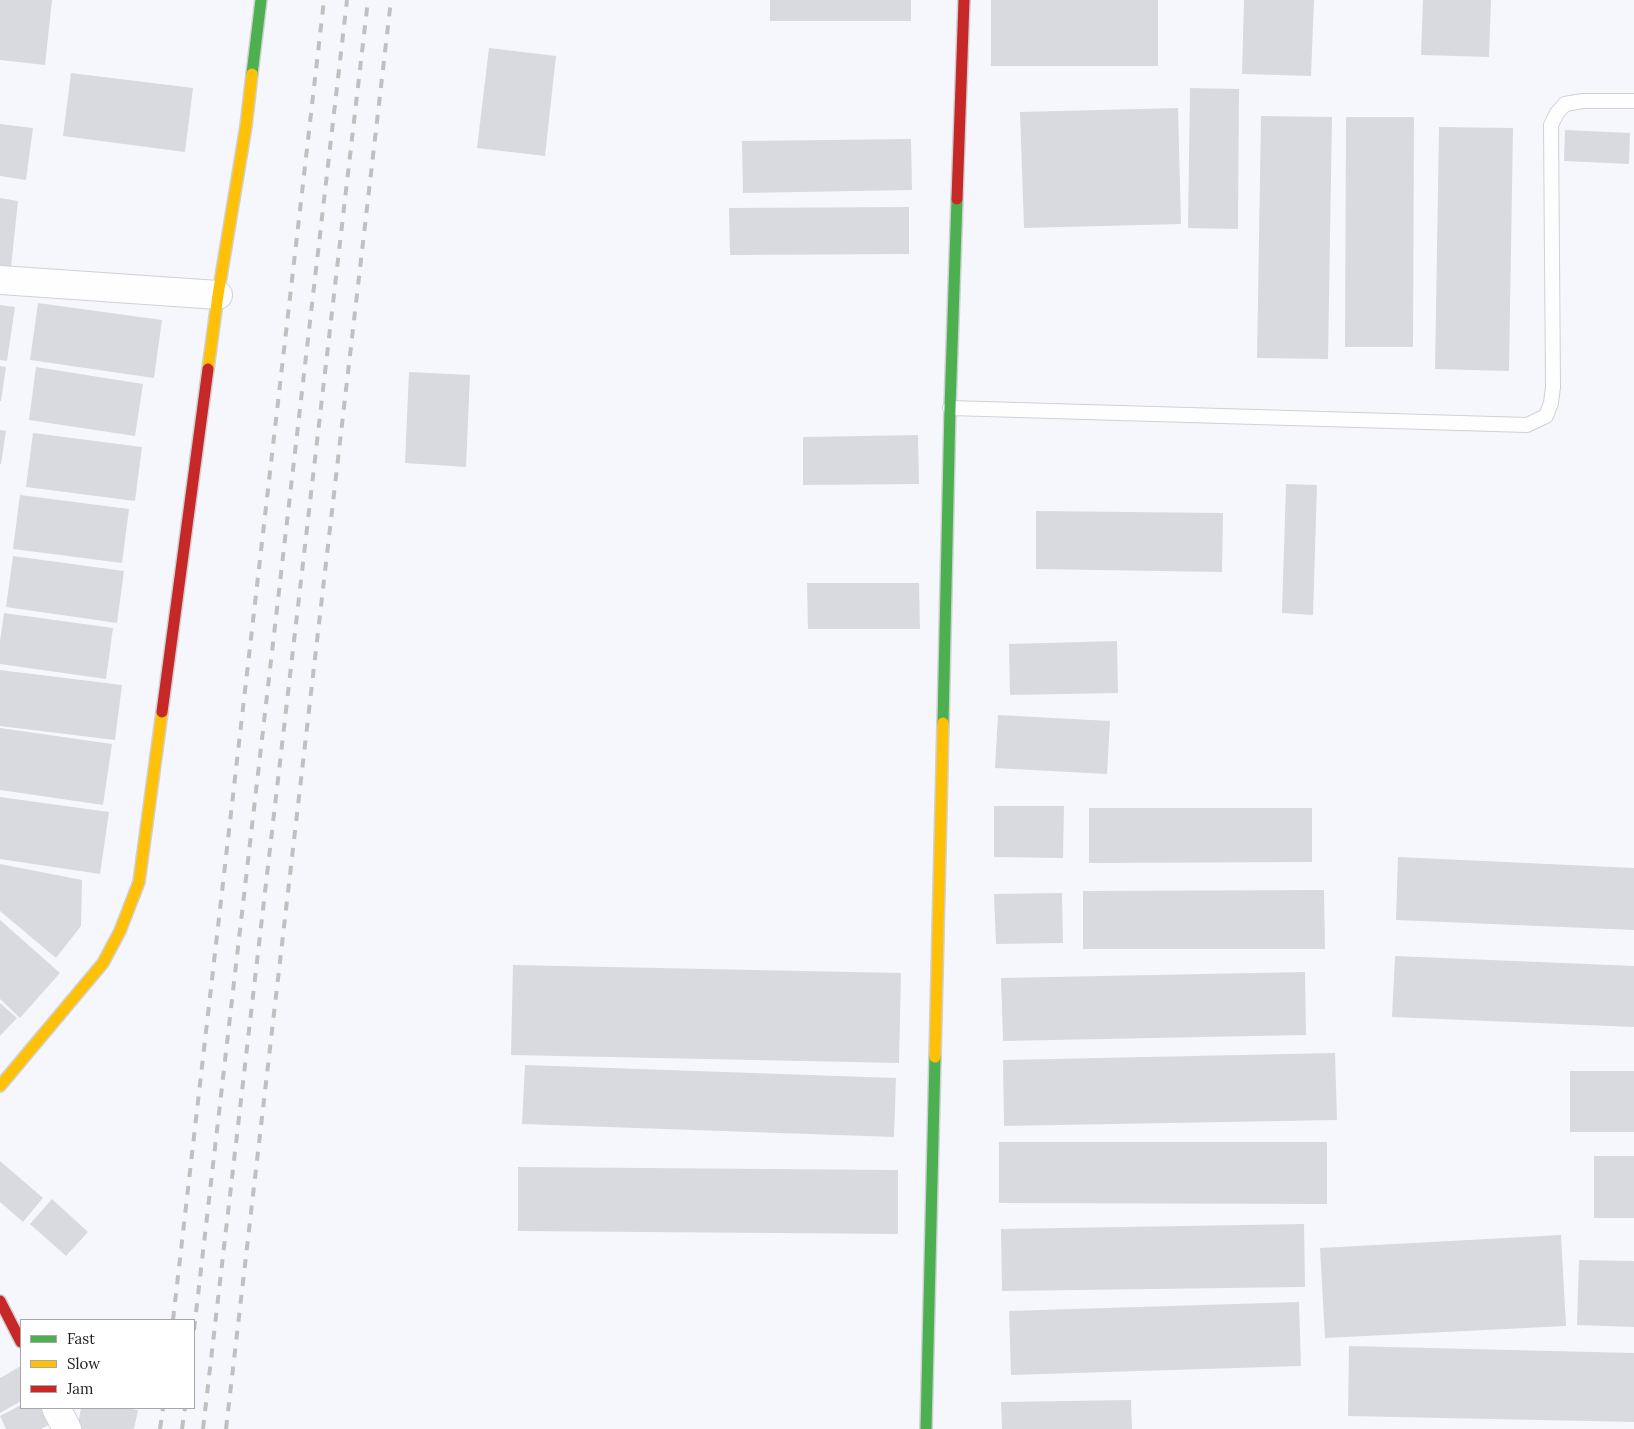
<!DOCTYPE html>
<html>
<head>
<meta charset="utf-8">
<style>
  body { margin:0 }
  #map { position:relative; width:1634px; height:1429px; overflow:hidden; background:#f6f7fc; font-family:Lora,serif }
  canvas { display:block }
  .legend { position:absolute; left:20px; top:1319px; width:175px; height:90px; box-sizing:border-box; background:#fff; border:1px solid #a7a7a9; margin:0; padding:6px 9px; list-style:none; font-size:15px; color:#222328 }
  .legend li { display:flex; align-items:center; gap:10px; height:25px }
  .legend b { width:25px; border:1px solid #a7a7a9 }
</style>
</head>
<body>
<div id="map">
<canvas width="1634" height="1429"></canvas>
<ul class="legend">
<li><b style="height:6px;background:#4caf50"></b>Fast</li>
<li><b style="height:6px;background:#ffc107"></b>Slow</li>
<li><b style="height:6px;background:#c62828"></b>Jam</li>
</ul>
</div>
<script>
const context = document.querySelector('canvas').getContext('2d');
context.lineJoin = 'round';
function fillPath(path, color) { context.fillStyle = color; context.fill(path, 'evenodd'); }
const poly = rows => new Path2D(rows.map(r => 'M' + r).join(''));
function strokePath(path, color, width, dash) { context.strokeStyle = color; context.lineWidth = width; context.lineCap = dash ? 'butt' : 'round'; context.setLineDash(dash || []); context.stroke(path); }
fillPath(poly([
  [0,0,52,0,45,65,0,60],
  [770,0,911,0,911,21,770,21],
  [991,0,1158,0,1158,66,991,66],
  [1244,0,1314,0,1311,76,1242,74],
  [1423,0,1491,0,1489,57,1421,55],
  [489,48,556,56,545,156,477,148],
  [71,73,193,88,185,152,63,136],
  [1190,88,1239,89,1238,229,1188,228],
  [1178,108,1181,224,1024,228,1020,112],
  [1261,116,1332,117,1328,359,1257,358],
  [1346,117,1414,117,1413,347,1345,347],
  [0,124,33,128,26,180,0,176],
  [1439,127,1513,128,1509,371,1435,369],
  [1565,130,1630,133,1629,164,1564,161],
  [911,139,912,190,743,193,742,141],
  [0,198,18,201,11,267,0,266],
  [909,207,909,254,730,255,729,208],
  [38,303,162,320,154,378,30,360],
  [0,305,15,307,7,361,0,360],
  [0,366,6,367,1,401,0,401],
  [36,367,143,384,135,436,29,420],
  [409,372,470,375,466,467,405,463],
  [0,430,6,431,1,464,0,464],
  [33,433,142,447,135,501,26,487],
  [918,435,919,484,803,485,803,437],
  [1286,484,1317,485,1313,615,1282,613],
  [20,495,129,509,122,563,13,549],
  [1036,511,1223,513,1222,572,1036,569],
  [13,556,124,571,117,623,6,607],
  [807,583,919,583,920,629,808,629],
  [4,613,113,628,106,679,0,664,0,641],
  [1117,641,1118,693,1010,695,1009,644],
  [0,670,122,685,115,740,0,726],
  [998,715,1110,721,1107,774,995,768],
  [0,728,112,744,103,805,0,790],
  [0,797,109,812,100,874,0,859],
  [994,806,1064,806,1063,858,994,857],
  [1089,808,1312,808,1312,862,1089,863],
  [1398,857,1634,868,1634,930,1396,920],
  [0,864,82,880,81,926,56,958,0,911],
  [1324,890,1325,949,1083,949,1083,891],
  [1062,893,1063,943,996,944,994,894],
  [0,920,60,973,20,1018,0,999],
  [1395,956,1634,966,1634,1027,1392,1017],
  [513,965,901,973,899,1063,511,1055],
  [1305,972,1306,1035,1003,1041,1001,978],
  [0,1003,17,1018,0,1036],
  [1335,1053,1337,1120,1004,1126,1003,1060],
  [525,1065,896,1078,894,1137,522,1124],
  [1570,1071,1634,1071,1634,1132,1570,1132],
  [999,1142,1327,1142,1327,1204,999,1203],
  [1594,1156,1634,1156,1634,1218,1594,1218],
  [0,1161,43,1198,23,1222,0,1202],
  [518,1167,898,1170,898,1234,518,1231],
  [52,1199,88,1232,66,1256,30,1224],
  [1304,1224,1305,1287,1002,1291,1001,1229],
  [1561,1235,1566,1326,1325,1338,1320,1248],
  [1579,1260,1634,1261,1634,1327,1577,1325],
  [1299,1302,1301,1366,1011,1375,1009,1311],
  [1349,1346,1634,1353,1634,1422,1348,1416],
  [21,1366,21,1401,0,1413,0,1378],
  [1131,1400,1132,1429,1002,1429,1001,1402],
  [21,1405,21,1408,45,1408,54,1422,41,1429,6,1429,0,1416],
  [81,1408,125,1408,138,1410,134,1429,77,1429]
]), '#d9dadf');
const lane = poly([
  [950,408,1527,425,1546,416,1551,403,1553,387,1551,125,1557,113,1565,104,1583,101,1634,101]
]);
const street = poly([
  [0,280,218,295],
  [56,1408,67,1429]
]);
const fast = poly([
  [252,74,261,0],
  [943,723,950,408,957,199],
  [926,1429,935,1057]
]);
const slow = poly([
  [208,369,218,295,246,126,252,74],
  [935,1057,943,723],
  [0,1086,103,963,120,931,139,882,162,712]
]);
const jam = poly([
  [957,199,964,0],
  [162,712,208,369],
  [0,1301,21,1342]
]);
strokePath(lane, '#d0d1d5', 16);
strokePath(street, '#d0d1d5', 30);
strokePath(fast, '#d0d1d5', 14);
strokePath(slow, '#d0d1d5', 14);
strokePath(jam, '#d0d1d5', 14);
strokePath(lane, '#fefeff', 14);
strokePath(street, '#fefeff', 28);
strokePath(fast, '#4caf50', 11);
strokePath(slow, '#ffc107', 11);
strokePath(jam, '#c62828', 11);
strokePath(poly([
  [173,1320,324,0],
  [194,1330,347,0],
  [160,1429,163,1408],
  [182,1429,185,1408],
  [203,1429,368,0],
  [226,1429,391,0]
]), '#c0c0c1', 4, [9, 9]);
</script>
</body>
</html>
